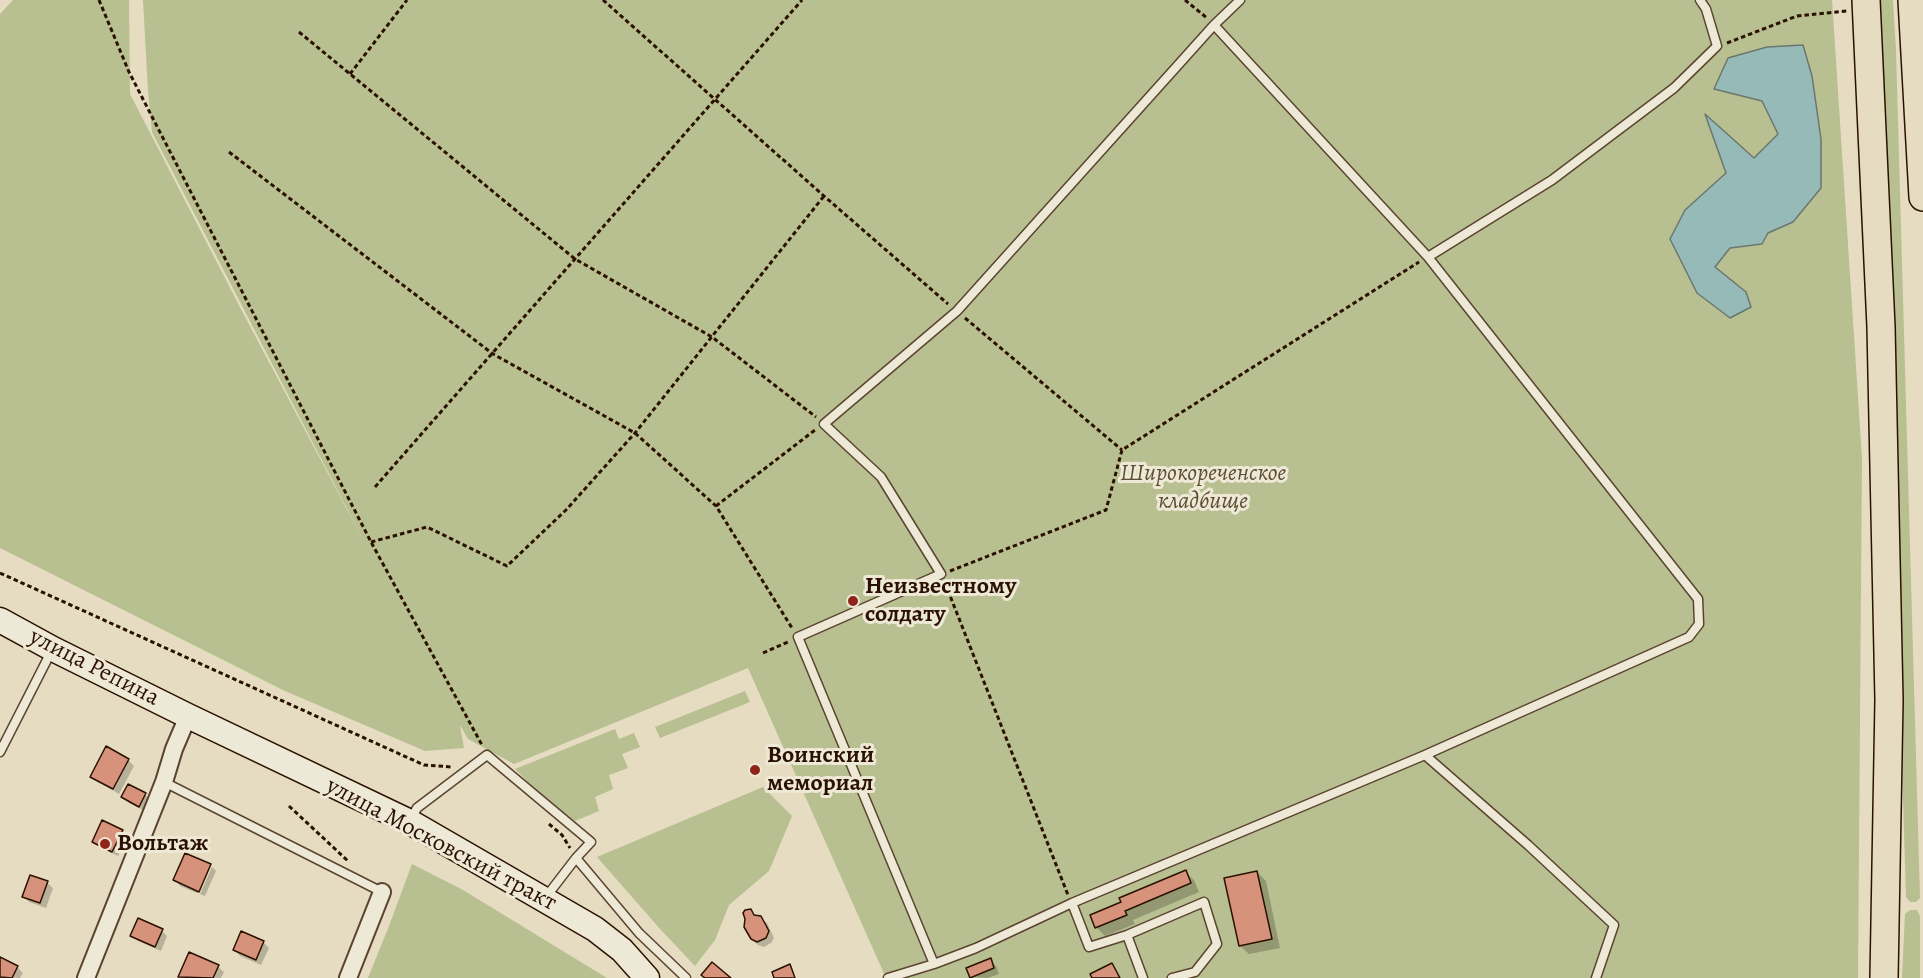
<!DOCTYPE html>
<html>
<head>
<meta charset="utf-8">
<style>
  body { margin:0 }
  canvas { display:block; background:#e5dcc1 }
</style>
</head>
<body>
<canvas width="1923" height="978"></canvas>
<script>
const context = document.querySelector('canvas').getContext('2d');
context.lineJoin = 'round';
function fillPath(path, color) { context.fillStyle = color; context.fill(path, 'evenodd'); }
const poly = rows => new Path2D(rows.map(r => 'M' + r).join(''));
function strokePath(path, color, width, dash) { context.strokeStyle = color; context.lineWidth = width; context.lineCap = dash ? 'butt' : 'round'; context.setLineDash(dash || []); context.stroke(path); }
function drawText(font, color, halo, rows, align = 'center') {
  context.font = font + ' Alegreya,serif'; context.lineWidth = 6; context.setLineDash([]); context.textBaseline = 'middle'; context.strokeStyle = halo; context.fillStyle = color; for (const [text, x, y, turn = 0] of rows) {
    context.save(); context.translate(x, y); context.rotate((+turn || 0) * Math.PI / 180); context.textAlign = isNaN(turn) ? turn : align; if (halo) context.strokeText(text, 0, 0); context.fillText(text, 0, 0); context.restore();
  }
}
fillPath(poly([
  [13,0,129,0,130,94,242,311,371,555,152,132,148,91,143,0,1832,0,1862,458,1858,978,886,978,748,668,514,764,468,739,460,725,464,748,425,751,285,691,0,548,0,14],
  [1812,76,1793,222,1768,233,1762,244,1730,248,1715,267,1746,292,1751,307,1730,318,1685,210,1727,173,1706,116,1755,158,1778,134,1762,101,1714,88],
  [1876,0,1893,0,1896,51,1920,898,1916,902,1910,902,1906,897,1880,52],
  [745,691,750,702,660,738,655,727],
  [615,729,619,739,634,733,640,747,622,754,628,768,609,775,613,789,595,797,599,811,575,821,543,797,515,769],
  [763,787,792,816,769,871,729,905,715,940,695,966,661,930,597,857],
  [412,864,463,890,607,978,368,978,389,926],
  [1910,910,1917,910,1920,916,1920,978,1902,978,1905,914]
]), '#b8bf90');
const water = poly([
  [1803,45,1812,76,1821,139,1821,188,1793,222,1768,233,1762,244,1730,248,1715,267,1746,292,1751,307,1730,318,1697,293,1670,239,1685,210,1726,173,1705,114,1754,158,1778,134,1762,101,1714,89,1728,58,1767,47,1803,45]
]);
fillPath(water, '#96bab7');
strokePath(water, '#6b776e', 1.5);
fillPath(poly([
  [107,749,128,760,134,766,119,794,98,782,92,776],
  [129,786,145,795,151,800,145,811,129,803,123,797],
  [122,832,128,837,118,856,99,847,93,841],
  [186,855,211,866,209,866,197,893,180,886,175,880],
  [212,867,216,871,205,896,200,894],
  [1185,872,1194,880,1199,892,1133,920,1135,924,1105,936,1096,927],
  [1257,872,1266,881,1280,948,1249,954,1240,946],
  [31,877,47,883,53,888,46,908,29,902,24,896],
  [750,911,767,923,774,938,771,943,764,947,758,945,752,939],
  [162,931,167,936,161,951,138,941,132,935],
  [263,942,269,948,261,965,240,956,235,950],
  [189,954,218,967,224,972,221,978,180,978],
  [990,960,996,966,999,974,988,978,971,977],
  [0,962,17,967,23,973,20,978,0,978]
]), '#0003');
const building = poly([
  [106,746,129,759,113,789,90,777,106,746],
  [128,784,146,793,139,807,121,797,128,784],
  [102,820,123,830,112,852,92,842,102,820],
  [185,853,211,864,199,892,173,880,185,853],
  [1186,870,1191,883,1125,911,1127,915,1095,928,1090,915,1121,902,1119,898,1186,870],
  [1257,871,1272,939,1239,946,1224,878,1257,871],
  [30,875,48,881,40,903,22,897,30,875],
  [751,909,754,915,761,916,769,931,766,938,757,942,751,939,744,927,745,919,743,913,745,910,751,909],
  [138,918,163,929,155,947,130,936,138,918],
  [241,931,264,941,256,960,233,950,241,931],
  [189,952,219,965,213,978,178,977,189,952],
  [0,957,18,966,12,978,0,977,0,957],
  [991,958,994,968,970,978,966,968,991,958],
  [712,962,731,978,705,978,701,975,712,962],
  [1112,963,1120,978,1092,978,1090,974,1112,963],
  [790,964,795,978,774,978,772,972,790,964]
]);
fillPath(building, '#d7927b');
strokePath(building, '#2b1200', 1.5);
const lane = poly([
  [1428,257,1552,180,1674,88,1717,46,1706,9,1700,0],
  [0,752,51,652],
  [1425,755,1528,845,1614,925,1596,978],
  [164,782,382,892],
  [411,819,417,808,487,755,591,842,576,858,546,897],
  [576,858,639,933,686,978],
  [1072,903,1089,947,1127,935,1204,902,1217,944,1195,972,1172,978],
  [1127,935,1143,978],
  [934,964,798,637,941,574,881,477,824,424,957,311,1214,25,1240,0],
  [888,978,934,964,976,948,1072,903,1425,755,1689,637,1699,624,1698,599,1428,257,1214,25]
]);
const street = poly([
  [86,978,164,782,174,749,188,716],
  [348,978,382,892]
]);
const secondary = poly([
  [0,620,53,649,188,716,410,822,595,929,622,950,647,978]
]);
const primary = poly([
  [1866,0,1881,327,1889,700,1884,978],
  [1912,0,1923,197]
]);
strokePath(lane, '#5a4430', 11);
strokePath(street, '#5a4430', 20);
strokePath(secondary, '#2b1200', 27);
strokePath(primary, '#2b1200', 30);
strokePath(poly([
  [99,0,129,72,371,542,482,745],
  [603,0,824,196,948,304],
  [1185,0,1207,18],
  [299,32,575,259,712,337,816,417],
  [1727,43,1797,16,1847,11],
  [350,74,407,0],
  [229,152,493,354,635,433,716,506,792,628],
  [965,318,1122,450],
  [375,487,802,0],
  [716,506,815,430],
  [371,542,427,527,507,566,566,510,635,433,824,196],
  [950,571,1106,510,1122,450,1419,262],
  [0,573,424,765,452,767],
  [945,583,1068,895],
  [763,653,788,642],
  [289,806,349,862],
  [549,824,562,835,570,848]
]), '#2b1200', 3, [4.5, 3]);
strokePath(lane, '#eee8d7', 8);
strokePath(street, '#eee8d7', 16);
strokePath(secondary, '#eee8d7', 24);
strokePath(primary, '#e5dcc1', 27);
for (const [x, y, r, color] of [
  [853,601,6,"#8f2418"],
  [755,770,6,"#8f2418"],
  [105,844,6,"#8f2418"]
]) { const dot = new Path2D(); dot.arc(x, y, r, 0, 2 * Math.PI); context.fillStyle = color; context.fill(dot); strokePath(dot, '#eee8d7', 2); }
drawText('italic 24px', '#5c4f32', '#eee8d7', [
  ["Широкореченское",1203,474],
  ["кладбище",1203,502]
]);
drawText('bold 24px', '#2b1200', '#eee8d7', [
  ["Неизвестному",865,587],
  ["солдату",865,615],
  ["Воинский",767,756],
  ["мемориал",767,784],
  ["Вольтаж",117,844]
], 'left');
drawText('24px', '#2b1200', '#eee8d7', [
  ["улица Репина",94,668,27],
  ["улица Московский тракт",441,845,28]
]);
</script>
</body>
</html>
